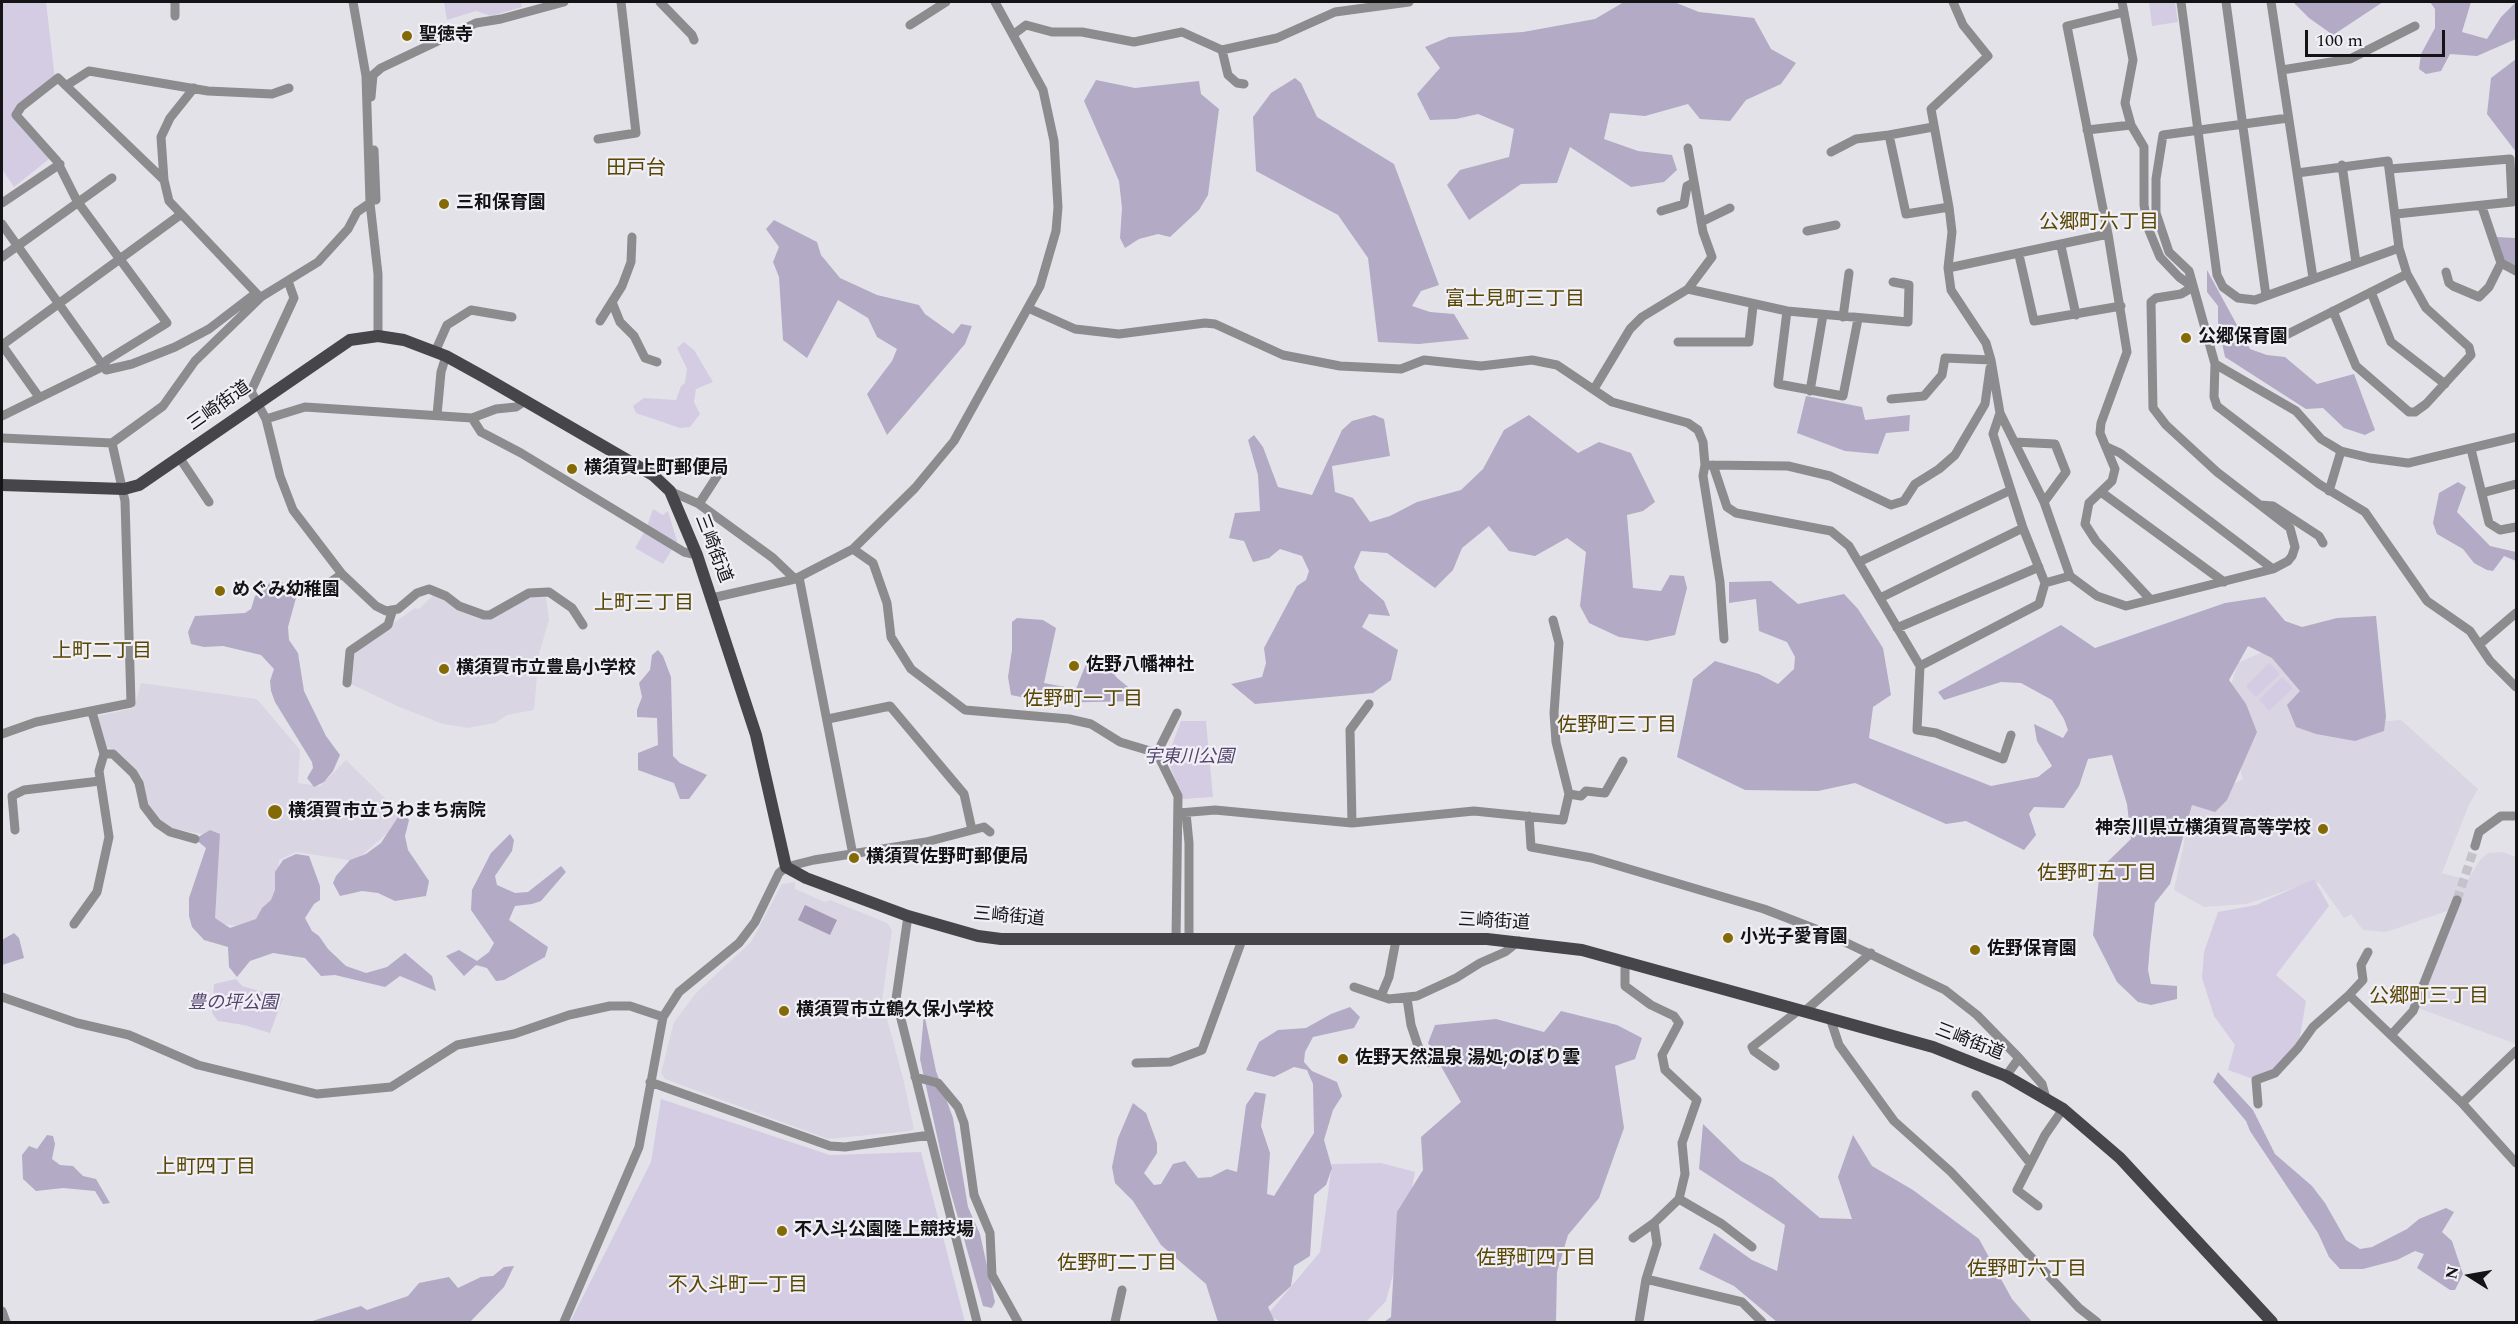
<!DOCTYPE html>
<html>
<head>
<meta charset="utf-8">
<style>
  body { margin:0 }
  #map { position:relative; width:2518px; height:1324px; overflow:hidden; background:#e4e2e9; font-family:Spectral,serif }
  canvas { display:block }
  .frame { position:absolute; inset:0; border:3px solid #141315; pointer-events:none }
  .north { position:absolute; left:2440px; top:1246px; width:60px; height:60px; -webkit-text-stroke:4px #f1eff6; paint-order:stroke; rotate:281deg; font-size:16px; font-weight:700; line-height:24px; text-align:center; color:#141315 }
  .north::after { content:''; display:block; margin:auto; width:21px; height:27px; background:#141315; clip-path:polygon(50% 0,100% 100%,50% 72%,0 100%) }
  .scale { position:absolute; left:2305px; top:30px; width:140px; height:27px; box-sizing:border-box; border:3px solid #141315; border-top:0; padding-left:8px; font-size:18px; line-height:21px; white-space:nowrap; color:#141315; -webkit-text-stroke:4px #f1eff6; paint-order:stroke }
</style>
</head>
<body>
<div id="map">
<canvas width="2518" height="1324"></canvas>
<div class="frame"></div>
<div class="north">N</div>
<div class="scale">100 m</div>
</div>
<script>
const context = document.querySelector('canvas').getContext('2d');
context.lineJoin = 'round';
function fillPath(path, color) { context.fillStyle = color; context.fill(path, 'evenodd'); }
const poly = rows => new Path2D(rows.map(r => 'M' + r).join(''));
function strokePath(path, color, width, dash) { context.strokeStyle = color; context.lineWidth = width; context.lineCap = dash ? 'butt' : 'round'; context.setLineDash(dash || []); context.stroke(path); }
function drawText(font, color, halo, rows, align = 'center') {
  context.font = font + ' Spectral,"Noto Sans JP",serif'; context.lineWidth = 4.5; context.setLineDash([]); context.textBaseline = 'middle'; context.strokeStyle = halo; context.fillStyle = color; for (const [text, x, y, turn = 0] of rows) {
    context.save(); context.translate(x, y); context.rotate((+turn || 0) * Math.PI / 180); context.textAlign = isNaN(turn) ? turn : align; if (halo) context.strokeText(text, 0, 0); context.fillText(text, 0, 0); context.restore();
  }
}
fillPath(poly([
  [436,592,490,619,521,597,546,597,549,620,539,654,534,710,507,715,495,723,467,728,443,724,397,706,349,683,353,652,415,608,419,609],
  [2269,649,2327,726,2401,720,2478,789,2468,807,2442,873,2468,880,2480,860,2488,853,2503,852,2516,857,2516,1044,2418,1008,2461,893,2455,897,2450,910,2386,932,2363,930,2351,914,2344,918,2319,883,2311,882,2247,904,2204,907,2174,890,2192,805,2243,779,2223,709,2238,663],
  [141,683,257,699,300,750,298,783,320,786,346,760,405,818,355,861,296,852,279,860,275,899,254,928,207,922,215,836,172,829,159,823,147,805,142,777,112,749,105,747,98,716,134,708],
  [795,882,795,889,825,902,830,900,887,923,892,930,882,1000,904,1082,914,1129,910,1131,828,1139,665,1079,661,1073,674,1022,697,992,751,942,782,884]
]), '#d9d5e3');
fillPath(poly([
  [2,2,46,2,55,79,16,115,54,155,14,187,2,169],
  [444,2,521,2,522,7,491,16,476,11,447,20],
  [2149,2,2175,2,2178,22,2152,26],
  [684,342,694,350,713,382,696,389,694,402,700,414,690,427,680,428,636,413,633,406,644,398,676,400,681,386,685,383,687,369,677,348],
  [653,509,663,515,668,511,677,541,663,564,635,548,646,529],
  [2269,663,2280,674,2256,697,2246,686],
  [2282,677,2293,688,2269,711,2259,700],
  [1181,721,1206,721,1213,797,1183,799,1167,758],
  [2314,879,2329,906,2276,975,2306,1001,2298,1048,2275,1073,2256,1080,2228,1070,2235,1045,2214,1016,2202,978,2204,952,2218,912,2256,905],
  [236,979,242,986,283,998,270,1033,244,1025,218,1021,212,1013,214,984],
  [661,1099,830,1155,921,1152,965,1322,570,1322,651,1162],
  [1381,1163,1415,1172,1400,1248,1386,1301,1366,1322,1280,1322,1268,1314,1320,1252,1332,1164]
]), '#d4cce3');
fillPath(poly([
  [1624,2,1674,2,1699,12,1754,18,1771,49,1796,63,1781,84,1746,100,1730,121,1700,119,1688,104,1645,116,1610,113,1604,139,1638,151,1672,155,1677,170,1664,182,1631,187,1570,147,1557,183,1521,184,1469,220,1447,185,1460,170,1509,157,1514,129,1478,114,1456,119,1430,120,1417,94,1440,68,1425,47,1449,37,1523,32,1595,19],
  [2293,2,2383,2,2333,35,2309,18],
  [2430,2,2471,2,2462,32,2487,39,2501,17,2516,2,2516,39,2477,56,2450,54,2441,71,2426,74,2419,69,2421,54,2435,28,2435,9],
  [2516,59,2516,152,2487,114,2491,78],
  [1295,78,1301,83,1317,117,1394,164,1439,285,1421,291,1412,306,1430,312,1454,314,1469,339,1419,344,1378,342,1368,258,1338,215,1256,171,1253,117,1271,93],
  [1096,80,1135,88,1199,81,1201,94,1219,109,1208,195,1199,210,1170,237,1158,234,1139,239,1125,248,1120,238,1122,208,1119,181,1084,101],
  [774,220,817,242,821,255,840,278,877,295,919,305,925,314,953,334,961,324,972,326,965,344,887,435,867,394,892,361,897,349,877,337,868,318,838,300,807,358,783,340,779,277,773,262,779,247,766,229],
  [2496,237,2516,238,2516,267,2504,261],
  [2207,270,2250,349,2267,355,2285,357,2317,384,2354,374,2375,430,2365,435,2344,428,2323,408,2306,409,2225,357,2218,324,2218,306,2207,292],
  [1806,396,1862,407,1865,420,1910,415,1909,431,1886,433,1878,454,1845,451,1797,433],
  [1374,415,1384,419,1390,456,1332,466,1335,492,1353,498,1370,522,1390,516,1417,502,1461,490,1483,469,1504,430,1529,415,1578,453,1599,442,1631,453,1655,502,1643,511,1627,515,1633,588,1661,591,1670,575,1684,576,1687,588,1675,635,1647,641,1619,637,1589,623,1580,606,1586,552,1567,538,1535,556,1509,551,1489,526,1462,548,1453,570,1435,588,1387,553,1361,551,1354,567,1360,580,1384,601,1390,616,1369,614,1362,627,1398,650,1391,680,1373,693,1255,704,1231,684,1262,677,1266,663,1264,648,1297,586,1306,580,1309,571,1302,556,1280,549,1269,558,1253,562,1244,541,1229,538,1235,513,1260,511,1258,475,1248,440,1254,435,1263,447,1278,487,1312,495,1342,430,1352,421],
  [2458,482,2466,487,2457,512,2490,546,2516,552,2516,561,2504,556,2493,571,2487,570,2474,563,2463,549,2437,534,2433,523,2439,493],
  [271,579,282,582,296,598,288,627,289,640,298,653,304,691,326,736,340,755,333,771,324,782,314,787,307,778,313,768,312,762,275,702,271,691,270,681,274,669,261,655,223,646,204,647,191,644,188,632,195,616,245,613,251,609,255,596,266,589],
  [1771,581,1798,604,1844,594,1858,609,1883,648,1891,695,1873,707,1869,738,1991,786,2038,777,2052,766,2037,741,2034,724,2063,738,2068,730,2064,719,2052,700,2021,683,2001,682,1944,700,1938,692,2061,625,2095,648,2225,603,2265,597,2285,621,2302,627,2337,618,2376,616,2386,716,2384,731,2355,741,2316,734,2296,727,2287,705,2300,691,2272,658,2248,646,2229,680,2246,704,2257,732,2227,800,2215,812,2192,805,2170,884,2155,903,2150,945,2148,970,2151,984,2177,986,2177,999,2151,1005,2138,1002,2117,982,2093,935,2100,869,2131,839,2127,804,2112,755,2088,759,2079,786,2064,808,2034,807,2029,814,2036,835,2024,850,1966,821,1946,824,1855,783,1818,791,1745,790,1677,757,1693,679,1715,661,1759,674,1778,684,1794,669,1795,657,1787,642,1759,631,1756,599,1729,603,1729,582],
  [1017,618,1043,620,1056,628,1044,683,1076,689,1088,659,1105,656,1116,677,1133,691,1134,701,1050,703,1011,695,1008,677,1012,650,1012,622],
  [658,650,663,656,671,677,673,756,680,763,707,775,689,799,680,799,674,783,638,770,638,753,658,745,657,718,637,717,637,710,642,697,639,683,650,670,652,655],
  [402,811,409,820,405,836,408,850,429,881,426,896,395,901,378,893,362,891,340,896,333,883,336,876,350,860,366,854,381,843],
  [210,830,220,834,215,918,230,928,256,919,262,908,271,900,275,890,275,872,283,860,296,854,309,856,320,886,320,900,314,904,305,918,312,931,319,936,328,949,346,966,366,973,387,967,405,953,432,976,436,991,400,976,385,987,335,975,321,976,305,958,273,953,250,961,237,977,229,967,228,947,204,940,192,927,189,916,189,898,206,848,195,839],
  [510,834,514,840,512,851,495,876,497,885,515,893,528,892,561,866,566,872,541,901,532,904,515,906,509,920,548,947,545,957,504,980,496,981,487,968,476,965,464,976,446,956,459,950,477,961,489,952,494,943,471,910,472,890,491,853],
  [14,933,19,938,24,958,2,965,2,940],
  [1350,1007,1360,1017,1354,1028,1313,1037,1305,1052,1304,1062,1312,1071,1337,1082,1342,1096,1333,1110,1324,1140,1332,1168,1326,1185,1314,1195,1310,1256,1294,1266,1291,1286,1268,1307,1275,1322,1218,1322,1206,1284,1161,1245,1133,1201,1115,1183,1112,1167,1118,1138,1133,1103,1146,1113,1157,1143,1157,1153,1144,1173,1154,1185,1161,1184,1173,1164,1185,1161,1198,1178,1211,1177,1227,1169,1237,1172,1246,1105,1255,1092,1266,1094,1261,1126,1270,1153,1267,1194,1274,1196,1314,1133,1313,1084,1307,1070,1294,1067,1274,1077,1246,1070,1259,1042,1278,1030,1306,1028,1331,1014],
  [1561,1011,1617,1025,1642,1038,1635,1059,1615,1066,1624,1128,1599,1198,1568,1235,1557,1272,1556,1322,1384,1322,1391,1317,1397,1212,1423,1170,1421,1137,1461,1102,1428,1043,1435,1025,1496,1019,1544,1032],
  [924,1013,936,1071,953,1118,968,1207,980,1234,995,1302,992,1308,983,1306,945,1172,920,1059],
  [2218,1072,2253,1110,2275,1154,2312,1186,2325,1203,2346,1240,2360,1249,2372,1247,2407,1229,2419,1219,2446,1208,2454,1212,2442,1232,2452,1241,2463,1274,2455,1290,2450,1290,2417,1268,2424,1254,2415,1251,2397,1260,2363,1269,2340,1269,2329,1257,2318,1233,2250,1131,2246,1121,2213,1082],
  [1703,1124,1741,1161,1773,1178,1820,1218,1852,1219,1838,1177,1853,1135,1872,1166,1913,1190,1979,1239,2012,1299,2032,1322,1777,1322,1734,1286,1699,1269,1714,1233,1752,1260,1777,1271,1785,1225,1699,1169],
  [47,1135,53,1136,55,1144,52,1159,60,1165,73,1166,83,1176,96,1179,110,1203,103,1204,95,1191,63,1188,36,1191,23,1179,22,1155,29,1146,37,1149],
  [514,1266,504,1287,470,1322,309,1322,361,1306,367,1310,408,1296,419,1283,449,1277,458,1288,481,1277,493,1276,504,1267]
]), '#b3aac5');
fillPath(poly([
  [805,905,837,920,830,935,798,920]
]), '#a59bb6');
strokePath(poly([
  [2457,900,2475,846]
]), '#c5c3c9', 9, [9, 4.5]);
strokePath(poly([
  [175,2,175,16],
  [353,2,366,76,370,203,378,274,378,336],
  [660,2,692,35,694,40],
  [2122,2,2133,60,2125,103,2131,125,2144,147,2144,205,2148,228,2160,257,2179,277,2193,287],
  [2181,2,2217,275,2223,287,2238,298,2255,300,2399,248],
  [2226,2,2266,296],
  [2271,2,2313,278],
  [2124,12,2067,26,2108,234,2127,352,2101,423,2100,433,2115,469,2112,481,2089,503,2085,524,2096,541,2150,599],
  [910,25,946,2],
  [1014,34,1026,25,1052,32,1082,32,1134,42,1182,32,1222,50,1277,38,1335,12,1409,2],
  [1222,50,1228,75,1237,83,1244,84],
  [2282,70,2350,59,2415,26],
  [67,85,89,71,208,91,272,94,289,88],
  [194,88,170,118,161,137,164,180,169,201,259,296],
  [371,97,373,75,381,68,476,23,501,19,564,2],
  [2288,118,2163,135,2156,179,2156,213,2169,252,2189,271,2215,364,2214,397,2217,406,2319,484,2365,512,2427,601,2470,631,2490,661,2516,687],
  [1933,127,1889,135,1906,214,1949,207],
  [2087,130,2131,125],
  [598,139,636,133,621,2],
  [374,150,376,200],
  [1831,152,1856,139,1889,135],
  [2342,165,2356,263],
  [2390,169,2510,159,2512,202,2396,214],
  [2297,173,2388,161,2399,248,2407,274,2426,308,2469,347,2471,355,2426,404,2415,412,2409,412,2356,366,2333,311],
  [2,203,60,164],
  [2482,207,2501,263],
  [1661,211,1684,204,1687,186,1693,183],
  [1701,222,1730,208],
  [2,224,106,370,132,364,175,347,209,329,256,293],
  [1807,231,1836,225],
  [2061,246,2076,315],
  [2019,255,2034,321,2121,306],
  [2,257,112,178],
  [1948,268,2108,234],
  [2446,272,2449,283,2453,286,2479,297,2489,287,2501,263,2516,271],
  [288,281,294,298,251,391,266,419,280,476,293,510,342,574,376,606,386,611,398,609,417,593,429,589,446,596,459,606,484,615,490,615,529,593,549,592,572,608,583,625],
  [1688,289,1712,257,1703,232,1688,148],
  [2371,292,2391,342,2445,384],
  [612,302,620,322,634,336,645,358,657,362],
  [1028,308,1075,329,1119,334,1205,323,1215,324,1283,355,1340,366,1401,369,1424,360,1481,366,1532,360,1557,365,1612,402,1688,423,1698,430,1703,442,1705,465,1703,476,1720,582,1724,639],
  [1787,311,1778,384,1843,396,1858,319],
  [1843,317,1849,273],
  [600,321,622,286,631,262,632,237],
  [2284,336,2407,274],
  [1678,342,1749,342,1753,306],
  [435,352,447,325,471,310,512,317],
  [2215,364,2296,411,2321,439,2341,451,2370,458,2408,463,2516,437],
  [1594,389,1630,329,1642,317,1688,289,1787,311,1908,322,1909,285,1893,282],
  [1810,391,1823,315],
  [39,397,2,345,180,215],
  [1891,399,1924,396,1942,375,1945,358,1991,360],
  [2000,413,2044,502,2070,576],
  [437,415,441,372,446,356],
  [2,416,102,367,107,360,167,323,77,201,57,161,16,115,21,107,58,78,164,180],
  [472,418,481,432,521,453,684,552,697,555],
  [266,419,305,407,472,418,496,409,516,407,525,401],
  [2,438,112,443,163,406,195,361,261,297,318,262,348,229,357,212,370,203],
  [2014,442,2055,444,2066,472,2044,502],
  [2107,447,2120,453,2273,569],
  [2471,449,2489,523,2500,530,2516,527],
  [179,457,209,502],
  [1708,465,1788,466,1830,476,1891,505,1904,501,1915,484,1939,469,1955,455,1985,404,1990,368],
  [1713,465,1727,507,1736,513,1831,531,1849,546,1920,666,1917,730,1936,733,2003,759,2011,735],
  [670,491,699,504,773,558,795,579],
  [2329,491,2341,451],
  [2101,492,2224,582],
  [2482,493,2516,484],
  [699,504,721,470],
  [2260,505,2273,506,2319,536,2323,543],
  [853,549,873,563,887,603,891,637,911,669,965,710,1069,719,1091,724,1120,742,1157,753,1178,796,1176,940],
  [1859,562,2011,490],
  [799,577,853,855],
  [2045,583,2070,576,2097,596,2126,606,2273,569,2288,561,2292,556,2295,547,2290,528,2217,472,2166,425,2153,408,2151,302,2156,298,2181,294,2193,287],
  [318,591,342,574],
  [712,598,795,579,853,549,915,488,954,441,1040,286,1056,231,1058,207,1054,141,1043,90,995,2],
  [1880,598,2023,528],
  [1897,628,2039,567],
  [2481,643,2516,613],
  [1920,666,2039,604,2045,583,2023,528,1993,434,2000,413,1991,360,1986,343,1951,290,1948,268,1952,232,1949,207,1931,109,1988,56,1963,25,1953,2],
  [347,683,350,651,388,625,392,612],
  [828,719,890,706,964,794,972,830],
  [2,734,36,722,131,703,125,501,112,443],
  [1157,753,1177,713],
  [104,754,113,754,133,773,139,783,144,806,157,823,170,832,195,839],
  [1569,794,1581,796,1586,791,1605,793,1623,761],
  [1179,813,1215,810,1352,823,1474,811,1563,820,1569,794,1556,742,1554,713,1559,643,1553,620],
  [1186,813,1189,843,1189,940],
  [1529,816,1531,847,1592,858,1764,909,1826,933,1945,990,1977,1015,2019,1058,2006,1076],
  [1352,823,1350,730,1369,704],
  [15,830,12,796,24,790,100,781],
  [2475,846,2479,832,2501,816,2516,816],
  [908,916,896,999,977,1322],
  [74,924,97,892,109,837,99,771,104,754,92,712],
  [1625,961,1625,986,1651,1005,1674,1016,1679,1023,1662,1055,1665,1070,1697,1100,1682,1143,1685,1174,1679,1199,1654,1223,1657,1244,1646,1279,1639,1322],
  [1354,987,1389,999,1417,996,1456,978,1480,963,1505,952,1519,941],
  [2349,995,2363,980,2361,965,2368,952],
  [1381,996,1389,977,1396,940],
  [2,997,77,1023,129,1035,198,1065,317,1094,391,1087,457,1045,514,1034,569,1015,610,1006,630,1006,663,1017],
  [1407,998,1411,1025,1418,1046,1429,1062],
  [1805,1011,1871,953],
  [1830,1018,1839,1045,1894,1121,1951,1172,2079,1308,2097,1322],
  [2392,1034,2413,1011,2457,900],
  [2019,1058,2042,1084,2046,1098],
  [1136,1063,1170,1062,1202,1050,1242,940],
  [1775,1066,1754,1051,1752,1047,1799,1010],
  [915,1077,938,1083,958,1107,964,1123,974,1195,990,1233,992,1275,1018,1322],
  [650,1082,830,1146,845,1147,930,1135],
  [1976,1095,2030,1163],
  [2462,1103,2516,1051],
  [2258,1104,2256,1080,2275,1073,2298,1048,2313,1027,2349,995,2462,1103,2516,1163],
  [1679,1199,1722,1224,1752,1247],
  [2038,1206,2017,1190,2045,1135,2063,1109],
  [1633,1238,1654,1223],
  [1646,1279,1742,1302,1762,1322],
  [2,1311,6,1322],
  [564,1322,639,1147,663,1017,679,992,739,943,755,922,779,873,786,867,814,860,926,842,984,827,990,832],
  [1115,1322,1122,1290]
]), '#8c8b8e', 9);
strokePath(poly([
  [2,485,124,489,139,485,350,340,378,336,404,340,446,356,484,377,653,475,670,491,697,555,756,735,786,867,806,878,908,916,978,936,1001,939,1487,939,1582,950,1933,1047,2006,1076,2063,1109,2120,1158,2272,1322]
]), '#464549', 12);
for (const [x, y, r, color] of [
  [407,36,6,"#846a04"],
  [444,204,6,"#846a04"],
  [2186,338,6,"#846a04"],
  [572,469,6,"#846a04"],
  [220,591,6,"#846a04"],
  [1074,666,6,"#846a04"],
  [444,669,6,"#846a04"],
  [275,812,8,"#846a04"],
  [2323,829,6,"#846a04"],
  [854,858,6,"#846a04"],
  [1728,938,6,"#846a04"],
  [1975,950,6,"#846a04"],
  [784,1011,6,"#846a04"],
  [1343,1059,6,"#846a04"],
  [782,1231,6,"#846a04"]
]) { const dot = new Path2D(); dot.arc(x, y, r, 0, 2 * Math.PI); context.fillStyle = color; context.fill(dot); strokePath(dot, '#f1eff6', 2); }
drawText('bold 18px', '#141315', '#f1eff6', [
  ["聖徳寺",419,36],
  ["三和保育園",456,204],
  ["公郷保育園",2198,338],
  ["横須賀上町郵便局",584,469],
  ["めぐみ幼稚園",232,591],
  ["佐野八幡神社",1086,666],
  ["横須賀市立豊島小学校",456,669],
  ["横須賀市立うわまち病院",288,812],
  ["神奈川県立横須賀高等学校",2311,829,"right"],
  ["横須賀佐野町郵便局",866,858],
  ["小光子愛育園",1740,938],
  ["佐野保育園",1987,950],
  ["横須賀市立鶴久保小学校",796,1011],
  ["佐野天然温泉 湯処;のぼり雲",1355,1059],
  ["不入斗公園陸上競技場",794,1231]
], 'left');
drawText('18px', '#141315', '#f1eff6', [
  ["三崎街道",220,407,-35],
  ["三崎街道",712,549,69],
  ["三崎街道",1009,918,5],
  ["三崎街道",1494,923,3],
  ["三崎街道",1969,1043,21]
]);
drawText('italic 18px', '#54446d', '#f1eff6', [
  ["宇東川公園",1189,758],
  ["豊の坪公園",233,1004]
]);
drawText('20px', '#584603', '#f1eff6', [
  ["田戸台",636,170],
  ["公郷町六丁目",2099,224],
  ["富士見町三丁目",1515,301],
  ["上町三丁目",644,605],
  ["上町二丁目",102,653],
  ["佐野町一丁目",1083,701],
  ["佐野町三丁目",1617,727],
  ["佐野町五丁目",2097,875],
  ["公郷町三丁目",2429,998],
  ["上町四丁目",206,1169],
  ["佐野町四丁目",1536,1260],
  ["佐野町二丁目",1117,1265],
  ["佐野町六丁目",2027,1271],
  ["不入斗町一丁目",738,1287]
]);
</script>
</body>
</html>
